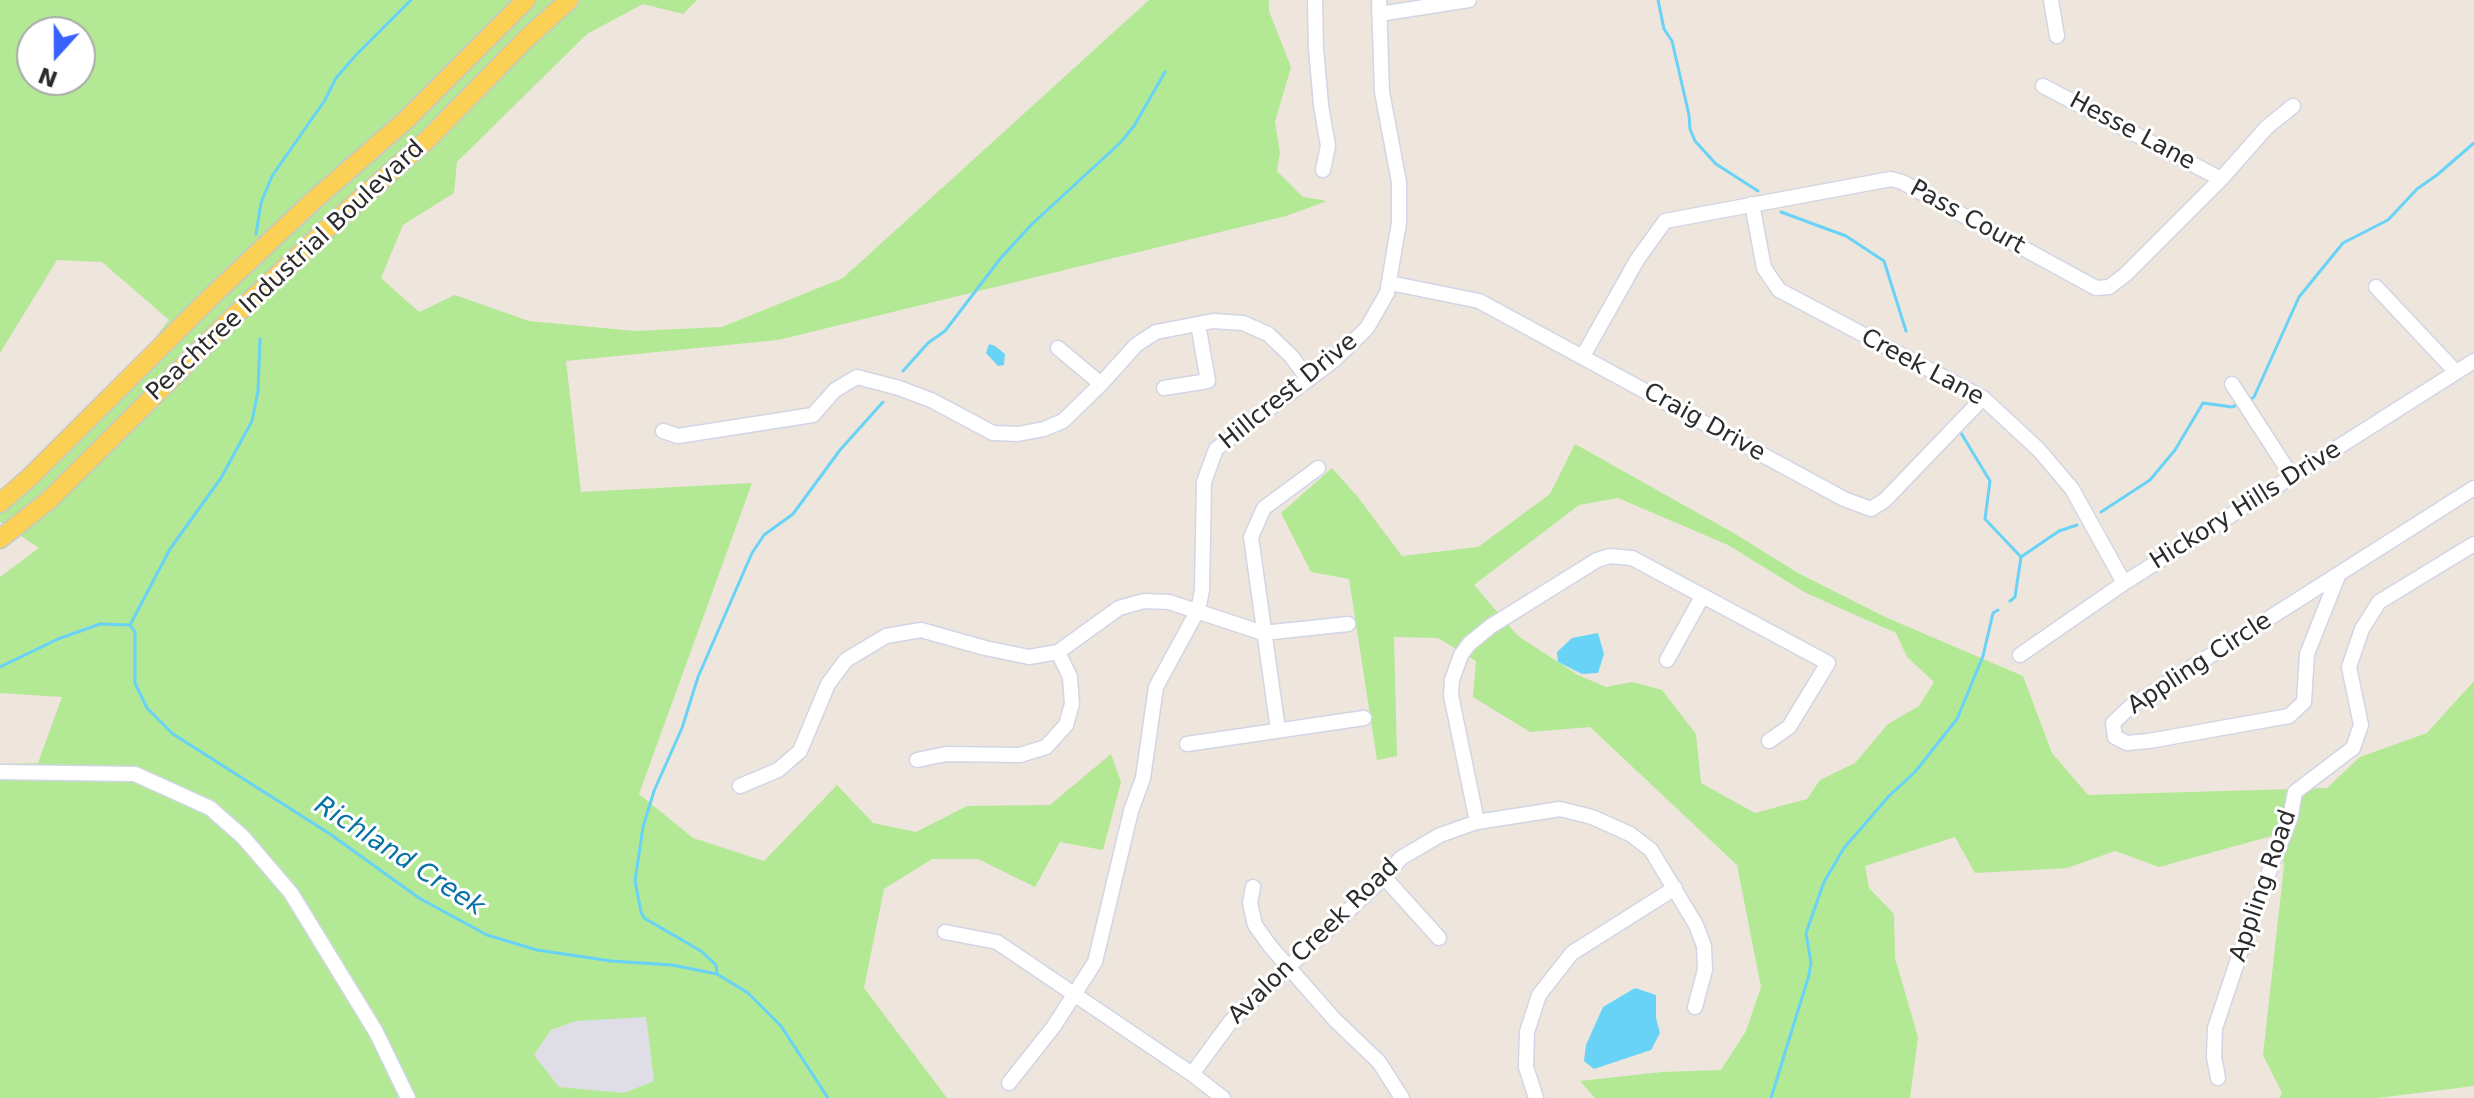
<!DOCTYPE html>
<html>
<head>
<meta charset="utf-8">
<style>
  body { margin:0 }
  #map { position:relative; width:2474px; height:1098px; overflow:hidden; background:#eee6dc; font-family:"DejaVu Sans",sans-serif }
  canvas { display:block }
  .north { position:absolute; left:16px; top:16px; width:80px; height:80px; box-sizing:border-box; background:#fff; border:2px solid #aaa; border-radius:50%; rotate:201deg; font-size:22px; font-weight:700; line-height:32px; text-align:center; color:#2b2b2b }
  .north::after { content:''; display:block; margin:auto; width:28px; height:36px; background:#3861ff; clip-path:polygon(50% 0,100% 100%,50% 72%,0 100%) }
</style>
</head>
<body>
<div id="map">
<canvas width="2474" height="1098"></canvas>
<div class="north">N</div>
</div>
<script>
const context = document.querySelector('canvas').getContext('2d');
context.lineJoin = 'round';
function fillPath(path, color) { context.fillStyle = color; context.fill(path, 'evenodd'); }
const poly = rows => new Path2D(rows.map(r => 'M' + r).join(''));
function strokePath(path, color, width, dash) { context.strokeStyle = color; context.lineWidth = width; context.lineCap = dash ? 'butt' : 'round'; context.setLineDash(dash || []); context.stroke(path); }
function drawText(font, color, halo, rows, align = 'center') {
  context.font = font + ' "DejaVu Sans",sans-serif'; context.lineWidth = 6; context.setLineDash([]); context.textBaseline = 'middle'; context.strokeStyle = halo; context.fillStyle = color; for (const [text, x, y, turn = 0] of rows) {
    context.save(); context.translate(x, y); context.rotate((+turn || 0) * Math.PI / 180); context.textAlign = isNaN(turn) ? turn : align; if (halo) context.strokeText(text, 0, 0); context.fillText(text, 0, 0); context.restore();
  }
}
fillPath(poly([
  [646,1016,654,1081,624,1093,559,1087,534,1055,551,1030,576,1021]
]), '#dfdde6');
fillPath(poly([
  [0,0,697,0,683,14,643,4,587,34,457,162,454,193,403,225,381,278,419,312,455,295,529,321,635,331,722,327,843,278,1149,0,1269,0,1269,11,1291,67,1275,122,1280,153,1277,171,1303,197,1327,201,1286,216,778,340,566,361,581,492,752,483,639,794,693,838,764,861,837,785,873,823,916,832,967,806,1050,805,1111,754,1121,782,1103,850,1060,842,1035,887,978,859,932,859,884,889,864,988,947,1098,0,1098,0,764,38,763,62,697,0,693,0,577,39,548,0,522,0,508,125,377,169,320,102,262,57,260,0,353],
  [32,32,80,32,80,80,32,80],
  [646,1017,654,1081,624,1093,559,1087,534,1055,551,1030,576,1021],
  [1575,444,1737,535,1798,573,1885,617,2023,676,2052,753,2088,795,2327,788,2360,757,2427,733,2474,681,2474,1086,2377,1098,2279,1098,2282,1093,2263,1055,2284,866,2279,834,2159,867,2115,851,2067,868,1975,873,1955,837,1865,866,1869,888,1894,914,1895,958,1918,1037,1910,1098,1595,1098,1580,1081,1662,1072,1721,1070,1746,1031,1761,987,1737,865,1590,727,1530,732,1473,697,1476,661,1438,638,1394,637,1397,756,1377,760,1349,579,1311,572,1281,513,1332,468,1357,496,1402,556,1478,547,1550,494],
  [1618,498,1728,545,1806,593,1896,633,1907,657,1934,682,1919,706,1888,724,1855,763,1820,780,1807,799,1755,813,1701,783,1696,734,1662,690,1632,682,1606,687,1578,675,1518,636,1474,585,1579,505]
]), '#b3e895');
fillPath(poly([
  [989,344,995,346,1005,354,1004,365,998,366,986,353],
  [1598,633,1604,654,1598,673,1582,674,1558,662,1557,652,1572,638],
  [1635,988,1656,995,1656,1018,1660,1033,1651,1050,1594,1069,1584,1061,1586,1045,1603,1007]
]), '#68d3f6');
strokePath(poly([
  [1658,0,1664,29,1672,41,1689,115,1690,129,1695,141,1716,164,1758,191],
  [1781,212,1846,236,1884,261,1906,331],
  [256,234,261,203,272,176,325,100,336,78,356,55,411,0],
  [903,371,928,343,945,331,1000,259,1031,225,1120,143,1134,126,1165,72],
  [2251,399,2254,397,2299,297,2343,243,2388,220,2417,189,2437,175,2474,143],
  [1961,433,1990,481,1985,519,2021,557],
  [2101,512,2150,480,2175,450,2203,403,2232,407,2237,405],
  [2010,601,2015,597,2021,557,2059,531,2077,525],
  [130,625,135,632,135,683,147,708,173,734,330,834,419,898,487,935,537,950,611,961,672,965,717,974,748,993,781,1026,828,1098],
  [130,625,170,549,221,478,252,421,258,391,260,339],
  [0,667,58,639,100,624,130,625],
  [717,974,716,965,701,951,644,918,641,912,635,881,643,827,654,791,682,728,698,677,752,553,764,535,793,514,840,450,883,402],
  [1771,1098,1809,975,1811,963,1806,933,1824,882,1844,848,1889,796,1915,772,1957,719,1983,656,1993,613,1998,610]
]), '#68d3f6', 3);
const minor = poly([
  [1315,0,1316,48,1321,105,1328,146,1323,170],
  [2051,0,2057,36],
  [1379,14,1469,0],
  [2043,86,2221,179],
  [1752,204,1764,268,1779,290,1983,398,2039,450,2072,489,2124,583],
  [1390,283,1479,301,1844,499,1871,509,1885,500,1983,398],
  [2376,287,2455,371],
  [1058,348,1101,384,1136,345,1156,332,1213,321,1243,323,1268,334,1291,356,1308,379],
  [1583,356,1637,260,1665,221,1891,179,1902,182,2096,288,2109,287,2125,275,2221,179,2267,127,2293,106],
  [2232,384,2293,478],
  [1164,388,1208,381,1198,324],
  [663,431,678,436,813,415,835,390,857,377,899,388,931,400,993,433,1018,434,1044,429,1063,421,1101,384],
  [2338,576,2307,654,2304,702,2289,716,2149,741,2127,743,2115,737,2113,723,2131,706,2474,488],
  [2020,655,2124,583,2474,361],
  [1667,660,1702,597],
  [1278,730,1251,537,1264,508,1318,468],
  [1187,744,1364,718],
  [917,760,946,754,1020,755,1046,747,1066,725,1072,704,1070,677,1058,652],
  [0,772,135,774,210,808,243,837,291,893,376,1032,408,1098],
  [740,786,778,770,800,751,828,684,846,660,886,636,921,630,985,648,1029,657,1058,652,1119,608,1144,601,1169,602,1263,633,1348,624],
  [1477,822,1451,695,1452,680,1461,655,1469,644,1491,626,1597,560,1610,556,1632,558,1828,663,1789,727,1769,741],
  [1384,877,1439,938],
  [1253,887,1250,903,1255,925,1270,946,1335,1020,1379,1062,1402,1098],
  [945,932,997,942,1192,1074,1223,1098],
  [1192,1074,1231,1021,1384,877,1401,858,1440,835,1477,822,1560,809,1592,817,1630,834,1651,850,1696,925,1704,946,1705,970,1695,1007],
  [2218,1078,2214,1057,2215,1028,2258,900,2290,819,2295,792,2353,748,2361,725,2349,667,2362,629,2379,602,2474,544],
  [1009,1083,1054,1026,1095,962,1131,811,1143,778,1156,687,1198,610,1202,590,1204,482,1216,449,1333,361,1367,328,1387,293,1399,223,1399,182,1382,92,1379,0],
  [1536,1098,1526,1067,1527,1032,1539,995,1572,953,1675,888]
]);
const major = poly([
  [0,503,29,478,215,293,313,201,407,119,526,0],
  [0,539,49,500,236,314,333,223,427,140,526,39,569,0]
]);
strokePath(minor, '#d1d5e5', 17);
strokePath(major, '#c8c8c8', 21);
strokePath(minor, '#fff', 14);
strokePath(major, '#fad055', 18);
drawText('24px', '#2b2b2b', '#fff', [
  ["Hesse Lane",2132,132,28],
  ["Pass Court",1967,218,29],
  ["Peachtree Industrial Boulevard",286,271,-43],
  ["Creek Lane",1922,368,28],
  ["Hillcrest Drive",1289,392,-39],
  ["Craig Drive",1704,423,29],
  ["Hickory Hills Drive",2246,506,-32],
  ["Appling Circle",2200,664,-33],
  ["Appling Road",2264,886,-71],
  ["Avalon Creek Road",1314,942,-44]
]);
drawText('italic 26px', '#0571a5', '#fff', [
  ["Richland Creek",399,857,33]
]);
</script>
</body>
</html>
